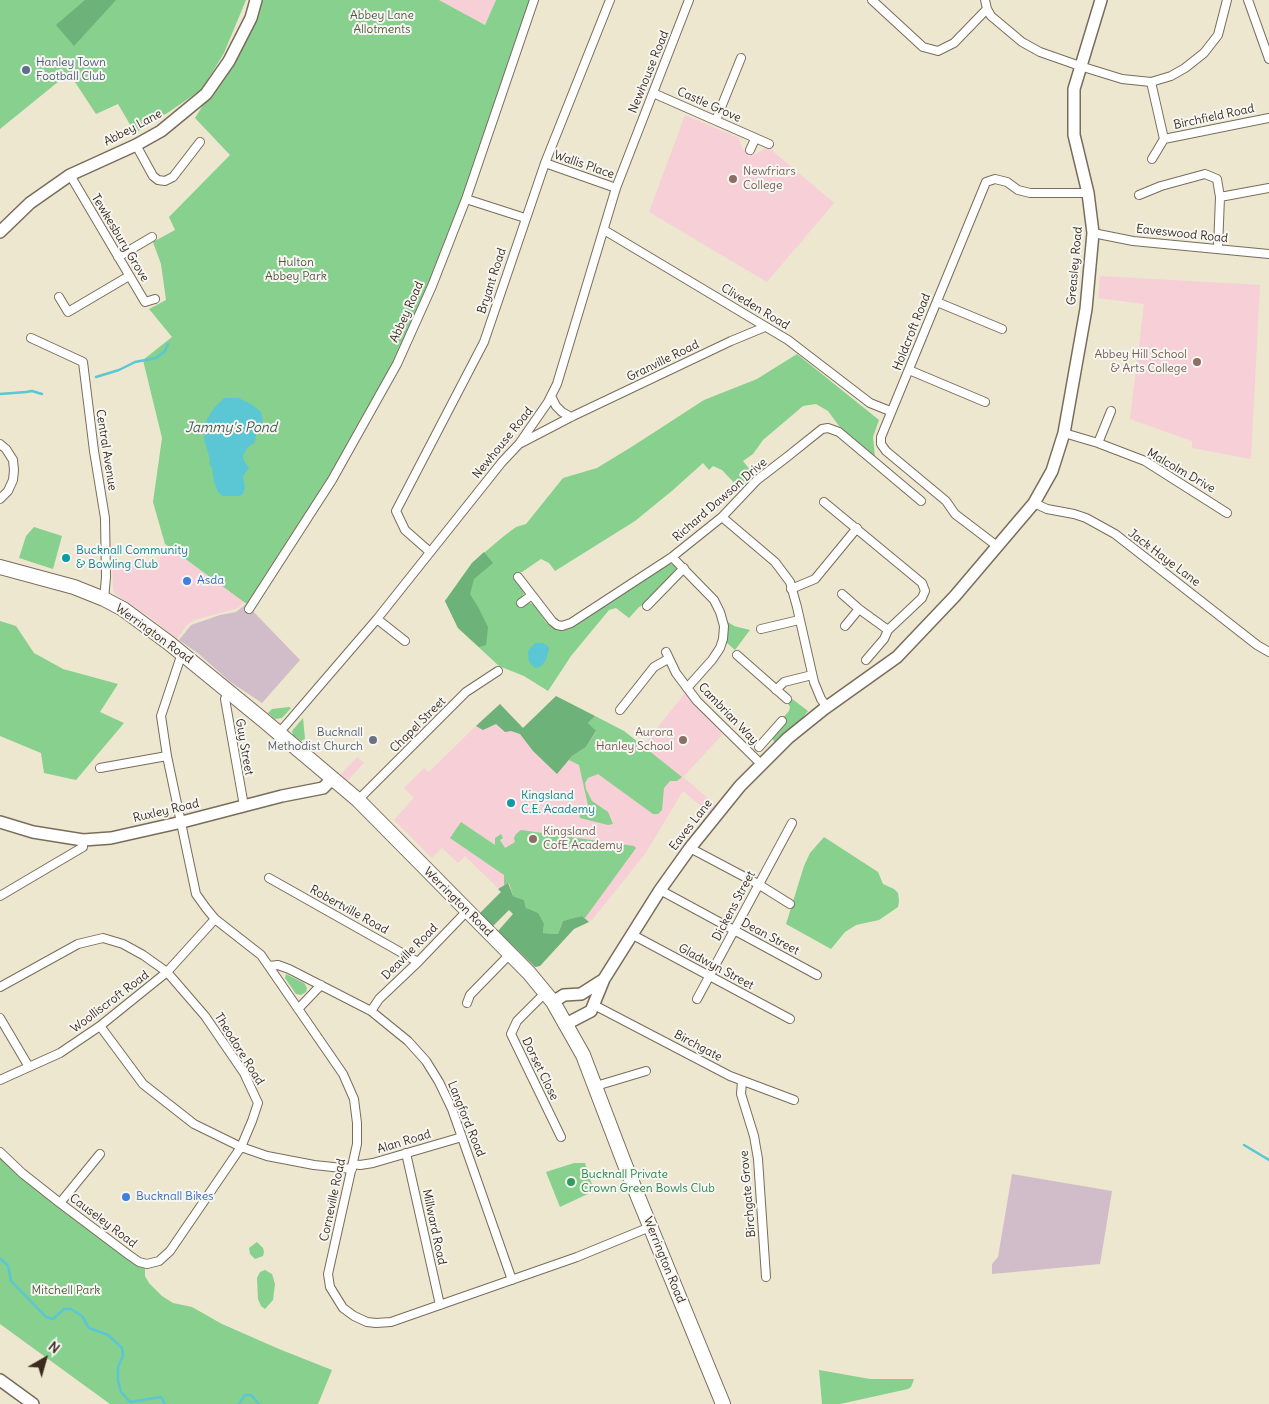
<!DOCTYPE html>
<html>
<head>
<meta charset="utf-8">
<style>
  body { margin:0 }
  #map { position:relative; width:1269px; height:1404px; overflow:hidden; background:#ece7ce; font-family:Delius,sans-serif }
  canvas { display:block }
  .north { position:absolute; left:20px; top:1334px; width:50px; height:50px; -webkit-text-stroke:4px #f6f6f2; paint-order:stroke; rotate:38deg; font-size:14px; font-weight:700; line-height:20px; text-align:center; color:#3b2a1e }
  .north::after { content:''; display:block; margin:auto; width:18px; height:22px; background:#3b2a1e; clip-path:polygon(50% 0,100% 100%,50% 72%,0 100%) }
</style>
</head>
<body>
<div id="map">
<canvas width="1269" height="1404"></canvas>
<div class="north">N</div>
</div>
<script>
const context = document.querySelector('canvas').getContext('2d');
context.lineJoin = 'round';
function fillPath(path, color) { context.fillStyle = color; context.fill(path, 'evenodd'); }
const poly = rows => new Path2D(rows.map(r => 'M' + r).join(''));
function strokePath(path, color, width, dash) { context.strokeStyle = color; context.lineWidth = width; context.lineCap = dash ? 'butt' : 'round'; context.setLineDash(dash || []); context.stroke(path); }
function drawText(font, color, halo, rows, align = 'center') {
  context.font = font + ' Delius,sans-serif'; context.lineWidth = 4; context.setLineDash([]); context.textBaseline = 'middle'; context.strokeStyle = halo; context.fillStyle = color; for (const [text, x, y, turn = 0] of rows) {
    context.save(); context.translate(x, y); context.rotate((+turn || 0) * Math.PI / 180); context.textAlign = isNaN(turn) ? turn : align; if (halo) context.strokeText(text, 0, 0); context.fillText(text, 0, 0); context.restore();
  }
}
fillPath(poly([
  [439,0,496,0,485,25],
  [685,115,739,138,742,149,756,154,768,147,834,203,767,282,649,212],
  [1100,276,1260,285,1251,459,1192,448,1192,441,1130,419,1144,304,1098,298],
  [174,551,244,602,238,608,194,620,186,626,177,639,151,618,115,594,113,589,112,561,160,560,160,552],
  [685,693,723,734,683,777,716,805,709,813,683,791,645,854,592,920,573,929,540,966,535,967,498,931,514,915,509,910,493,926,480,913,501,891,465,856,458,863,442,848,432,858,394,820,414,798,404,788,424,768,429,772,487,715,500,704,523,728,556,696,624,731,643,746],
  [357,757,364,763,346,782,339,776]
]), '#f6cfd7');
fillPath(poly([
  [246,604,300,660,262,703,229,681,199,654,179,640,191,625,220,615,236,612],
  [1012,1174,1112,1191,1100,1264,992,1274,992,1264,998,1257]
]), '#d1bdc9');
fillPath(poly([
  [0,0,246,0,224,53,202,89,169,112,135,133,118,104,96,114,69,73,0,129],
  [260,0,439,0,485,25,496,0,530,0,463,198,429,284,394,363,330,477,248,605,165,544,153,502,162,438,143,360,172,337,149,309,166,300,161,264,153,242,175,230,169,217,230,155,195,118,254,23],
  [797,354,879,420,873,437,875,457,839,426,828,411,816,404,803,406,763,440,753,454,743,461,754,475,740,489,722,470,713,466,709,470,703,463,673,490,635,521,555,571,549,563,541,559,522,572,519,572,514,576,524,593,522,597,516,602,520,608,529,603,534,604,546,622,552,627,564,629,666,565,671,564,675,566,676,569,676,573,647,603,639,607,629,618,616,608,609,610,571,656,548,691,524,676,499,666,458,628,445,601,472,563,504,536,516,527,526,524,563,478,597,468,633,446,704,400,757,379],
  [34,527,62,536,53,569,19,558,26,536],
  [0,621,16,626,34,653,63,669,118,684,100,712,124,723,76,780,44,773,41,753,0,736],
  [728,622,734,626,750,630,735,650,727,643],
  [791,698,808,711,797,725,776,745,772,738,781,720,789,711,790,707,787,702],
  [289,707,291,708,282,718,275,719,268,713,272,709],
  [595,716,624,731,682,777,677,781,670,781,664,788,662,810,658,814,653,814,598,774,588,778,585,783,586,789,592,801,608,812,613,824,608,825,580,818,579,813,587,812,586,806,588,805,579,765,569,760,572,756,586,747,596,732,588,723],
  [303,718,305,739,301,741,293,735,292,731],
  [461,822,495,845,495,838,501,834,503,838,500,840,505,848,515,842,514,838,516,834,521,830,634,846,636,848,585,918,582,916,563,921,558,934,543,933,544,924,526,908,524,900,513,896,509,883,504,885,504,875,450,838],
  [824,837,878,872,883,884,894,889,898,893,899,901,898,907,879,920,856,925,845,932,831,949,786,924,804,866,810,853],
  [286,974,304,983,307,988,306,992,301,995,296,994,285,978],
  [0,1155,145,1265,145,1276,149,1283,162,1296,173,1303,192,1307,222,1324,279,1349,332,1370,318,1404,110,1404,0,1324],
  [574,1163,585,1163,594,1191,560,1207,546,1172],
  [257,1242,263,1248,264,1252,263,1256,255,1259,250,1254,249,1248],
  [265,1270,272,1274,275,1284,273,1300,265,1309,261,1306,258,1299,257,1278,260,1272],
  [819,1370,870,1379,914,1379,911,1387,908,1389,840,1404,822,1404]
]), '#87d08d');
fillPath(poly([
  [85,0,116,0,74,46,56,25],
  [484,552,493,563,474,579,470,594,478,607,488,627,486,645,479,647,458,628,445,601,472,563],
  [556,696,595,716,588,723,596,731,586,747,572,756,557,774,533,751,520,734,511,731,505,732,496,724,483,730,476,726,500,704,523,728],
  [508,883,513,896,524,900,526,908,538,913,544,924,543,933,558,934,563,921,570,919,582,916,589,922,574,929,540,966,535,967,498,931,513,914,509,910,493,926,480,913,501,892,498,889]
]), '#6db278');
fillPath(poly([
  [224,398,238,398,251,404,261,412,263,422,257,423,255,442,247,448,243,456,244,461,249,468,243,476,245,489,242,495,238,496,223,496,218,492,214,482,212,468,209,463,210,459,204,439,206,421,214,408],
  [535,643,542,643,548,646,549,649,546,660,540,667,535,668,529,662,528,651]
]), '#5bc6d4');
strokePath(poly([
  [96,377,119,370,135,362,156,358,165,351,168,344],
  [0,394,26,392,32,391,42,394],
  [1244,1145,1269,1160],
  [0,1258,8,1266,11,1281,46,1317,53,1319,64,1309,71,1309,82,1316,89,1328,108,1335,122,1348,123,1356,118,1367,118,1381,121,1392,130,1402,161,1397,165,1404],
  [239,1404,245,1395,251,1395,259,1404]
]), '#5bc6d4', 2.5);
const street = poly([
  [872,0,923,47,938,51,954,43,987,9],
  [985,0,987,9,991,16,1022,42,1040,52,1080,66,1122,79,1151,82,1171,76,1185,68,1204,53,1218,35,1227,0],
  [1248,0,1269,59],
  [1151,82,1164,139,1269,118],
  [653,93,769,144],
  [716,120,741,58],
  [136,145,153,176,158,180,165,181,173,177,200,142],
  [750,150,755,139],
  [1152,159,1164,139],
  [545,163,616,188],
  [70,175,145,302,155,299],
  [1139,195,1161,186,1205,174,1217,179,1220,197,1218,248],
  [1220,197,1269,188],
  [466,199,525,218],
  [604,230,788,340,870,403,890,411],
  [1093,233,1133,241,1269,254],
  [118,257,152,237],
  [59,297,68,312,129,276],
  [937,302,1002,329],
  [31,338,83,362,94,451,105,518,106,577,104,599],
  [909,370,985,402],
  [551,396,556,406,562,412,571,417],
  [1064,433,1098,443,1145,461,1227,513],
  [521,443,571,417,731,341,765,327],
  [1098,443,1111,411],
  [0,444,6,449,13,460,14,470,13,480,8,491,0,499],
  [824,502,922,583,925,591,922,598,888,630,884,639,866,660],
  [1034,503,1047,509,1074,514,1086,518,1115,534,1257,645,1269,652],
  [722,517,775,562,790,582,797,607,814,682,821,699,827,707],
  [997,546,955,514,946,501,886,451,881,444,881,437,986,182,995,179,1007,182,1018,190,1030,193,1088,193],
  [430,552,405,530,396,511,484,342,545,163,610,0],
  [672,557,714,600,720,612,724,626,723,639,720,648,712,660,687,688],
  [518,577,552,621,557,625,562,626,571,623,672,557,722,517,757,480,787,457,822,429,828,428,839,432,921,501],
  [791,589,815,579,857,528],
  [842,594,859,609,888,630],
  [521,603,532,595],
  [647,606,684,568],
  [249,609,332,480,397,364,432,286,466,199,534,0],
  [377,619,405,641],
  [845,626,859,609],
  [761,629,799,620],
  [666,652,676,673,697,701,761,764],
  [182,653,161,716,167,756,196,894,206,908,215,919,261,955,343,1074,354,1099,357,1123,357,1144,328,1274,330,1287,343,1308,354,1316,367,1322,376,1323,391,1322,577,1257,650,1227],
  [737,655,787,699],
  [776,690,784,682,812,675],
  [229,692,225,699,244,806],
  [620,710,654,667,668,659],
  [279,733,377,619,502,462,519,444,548,402,557,384,616,188,689,0],
  [759,747,782,721],
  [100,768,167,756],
  [358,800,466,692,498,671],
  [690,848,758,884,790,904],
  [269,878,418,962],
  [660,890,817,975],
  [0,896,83,847,83,840],
  [631,934,790,1019],
  [269,966,278,965,289,969,371,1011,408,1041,426,1061,439,1082,452,1109,512,1280],
  [0,987,78,944,103,938,123,944,143,955,167,972,205,1016,244,1073,258,1103,252,1121,241,1147,170,1251,159,1261,147,1264,139,1262,129,1255,60,1203,22,1173,0,1152],
  [545,993,517,1021,511,1034,561,1137],
  [697,999,792,823],
  [467,1003,470,995,510,954],
  [594,1005,730,1076,794,1100],
  [298,1009,321,985],
  [371,1011,379,999,418,962,467,911],
  [0,1018,29,1067],
  [100,1026,143,1084,194,1124,241,1147,267,1156,314,1165,352,1169],
  [0,1080,60,1053,100,1026,167,972,215,919],
  [742,1081,741,1094,754,1136,758,1159,766,1277],
  [596,1086,646,1071],
  [406,1153,440,1305],
  [353,1164,360,1165,373,1163,462,1137],
  [60,1203,100,1154]
]);
const secondary = poly([
  [0,232,30,203,70,175,136,145,161,131,206,94,229,61,251,18,256,0],
  [0,822,33,832,83,840,111,838,182,822,282,796,323,788,333,778],
  [553,1002,564,995,581,994,603,980],
  [566,1024,591,1011,604,979,660,890,690,848,740,786,788,738,824,709,897,657,955,596,1034,503,1052,471,1064,433,1086,309,1093,233,1088,193,1074,135,1074,89,1101,0],
  [0,1380,33,1404]
]);
const highway = poly([
  [0,567,74,587,104,599,123,609,169,643,262,719,358,800,529,973,553,1002,583,1055,625,1165,723,1404]
]);
strokePath(street, '#796c5c', 10);
strokePath(secondary, '#796c5c', 14);
strokePath(highway, '#796c5c', 16);
strokePath(street, '#fff', 8);
strokePath(secondary, '#fff', 11);
strokePath(highway, '#fff', 14);
for (const [x, y, r, color] of [
  [26,70,5,"#5c6f8a"],
  [733,179,5,"#8d6e63"],
  [1197,362,5,"#8d6e63"],
  [66,558,5,"#0f9aa8"],
  [187,581,5,"#3f7fe0"],
  [373,740,5,"#6b7280"],
  [683,740,5,"#8d6e63"],
  [511,803,5,"#0f9aa8"],
  [533,839,5,"#8d6e63"],
  [571,1182,5,"#2e9e5b"],
  [126,1197,5,"#3f7fe0"]
]) { const dot = new Path2D(); dot.arc(x, y, r, 0, 2 * Math.PI); context.fillStyle = color; context.fill(dot); strokePath(dot, '#f6f6f2', 2); }
drawText('12px', '#525c3f', '#f6f6f2', [
  ["Abbey Lane",382,16],
  ["Allotments",382,30],
  ["Hulton",296,263],
  ["Abbey Park",296,277],
  ["Mitchell Park",66,1291]
]);
drawText('12px', '#4e5e75', '#f6f6f2', [
  ["Hanley Town",36,63],
  ["Football Club",36,77]
], 'left');
drawText('12px', '#3b2a1e', '#f6f6f2', [
  ["Newhouse Road",649,72,-68],
  ["Castle Grove",709,105,24],
  ["Birchfield Road",1214,117,-12],
  ["Abbey Lane",133,128,-28],
  ["Wallis Place",584,165,19],
  ["Eaveswood Road",1182,234,6],
  ["Tewkesbury Grove",120,238,59],
  ["Greasley Road",1075,266,-85],
  ["Bryant Road",492,281,-72],
  ["Cliveden Road",755,307,31],
  ["Abbey Road",407,312,-66],
  ["Holdcroft Road",912,332,-68],
  ["Granville Road",663,361,-26],
  ["Newhouse Road",503,443,-51],
  ["Central Avenue",106,450,81],
  ["Malcolm Drive",1181,471,30],
  ["Richard Dawson Drive",720,500,-41],
  ["Jack Haye Lane",1164,558,37],
  ["Werrington Road",154,634,36],
  ["Cambrian Way",728,714,46],
  ["Chapel Street",418,725,-45],
  ["Guy Street",244,747,80],
  ["Ruxley Road",166,811,-13],
  ["Eaves Lane",691,825,-52],
  ["Werrington Road",458,902,45],
  ["Dickens Street",734,906,-62],
  ["Robertville Road",349,910,29],
  ["Dean Street",770,937,28],
  ["Deaville Road",410,952,-45],
  ["Gladwyn Street",716,967,28],
  ["Woolliscroft Road",110,1002,-37],
  ["Birchgate",698,1046,28],
  ["Theodore Road",239,1049,58],
  ["Dorset Close",540,1069,64],
  ["Langford Road",466,1119,68],
  ["Alan Road",404,1142,-17],
  ["Birchgate Grove",748,1194,-95],
  ["Corneville Road",333,1200,-78],
  ["Causeley Road",103,1221,37],
  ["Millward Road",434,1227,78],
  ["Werrington Road",664,1260,68]
]);
drawText('12px', '#785e54', '#f6f6f2', [
  ["Newfriars",743,172],
  ["College",743,186],
  ["Abbey Hill School",1187,355,"right"],
  ["& Arts College",1187,369,"right"],
  ["Aurora",673,733,"right"],
  ["Hanley School",673,747,"right"],
  ["Kingsland",543,832],
  ["CofE Academy",543,846]
], 'left');
drawText('12px', '#0d838f', '#f6f6f2', [
  ["Bucknall Community",76,551],
  ["& Bowling Club",76,565],
  ["Kingsland",521,796],
  ["C.E. Academy",521,810]
], 'left');
drawText('12px', '#366cbe', '#f6f6f2', [
  ["Asda",197,581],
  ["Bucknall Bikes",136,1197]
], 'left');
drawText('12px', '#5b616d', '#f6f6f2', [
  ["Bucknall",363,733],
  ["Methodist Church",363,747]
], 'right');
drawText('12px', '#27864d', '#f6f6f2', [
  ["Bucknall Private",581,1175],
  ["Crown Green Bowls Club",581,1189]
], 'left');
drawText('italic 14px', '#455955', '#f6f6f2', [
  ["Jammy's Pond",231,428]
]);
</script>
</body>
</html>
